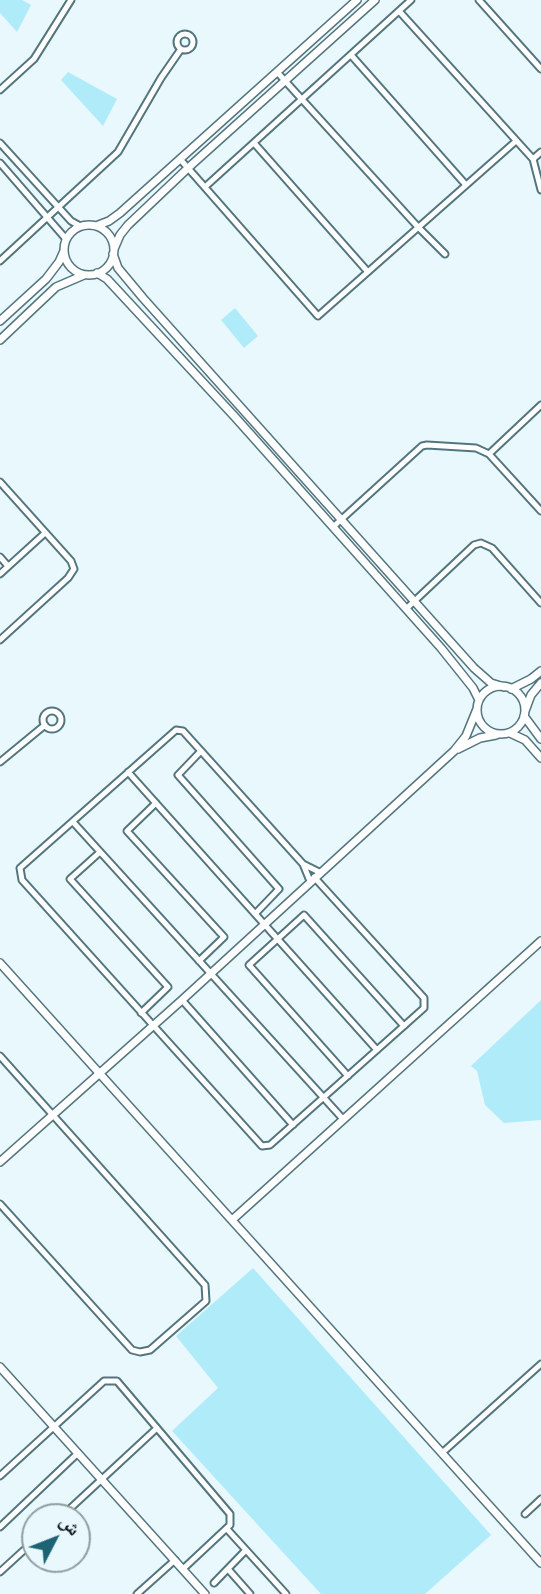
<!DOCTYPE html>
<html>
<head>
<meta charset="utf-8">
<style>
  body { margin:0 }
  #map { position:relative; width:541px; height:1594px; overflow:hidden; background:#e9f8fc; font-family:"Nunito Sans","Noto Naskh Arabic",sans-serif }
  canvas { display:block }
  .north { position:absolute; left:21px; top:1503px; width:70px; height:70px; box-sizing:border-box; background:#e9f8fc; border:2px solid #909fa2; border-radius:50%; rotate:48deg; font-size:19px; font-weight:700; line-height:28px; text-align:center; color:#0b191c }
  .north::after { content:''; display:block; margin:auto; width:24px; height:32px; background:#1c6373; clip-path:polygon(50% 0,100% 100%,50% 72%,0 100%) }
</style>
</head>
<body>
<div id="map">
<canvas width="541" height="1594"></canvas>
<div class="north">ش</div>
</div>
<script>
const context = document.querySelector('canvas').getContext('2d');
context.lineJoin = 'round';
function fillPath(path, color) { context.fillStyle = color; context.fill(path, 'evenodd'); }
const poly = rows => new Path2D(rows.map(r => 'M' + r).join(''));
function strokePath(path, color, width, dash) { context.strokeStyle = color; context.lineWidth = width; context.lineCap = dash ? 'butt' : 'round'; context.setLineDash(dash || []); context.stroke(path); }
fillPath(poly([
  [0,0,22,0,31,5,17,32,0,13],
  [68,72,117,99,103,126,61,80],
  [235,308,258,336,244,348,221,320],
  [541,1000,541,1120,504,1123,485,1105,477,1071,471,1066],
  [253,1268,491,1535,425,1594,321,1594,172,1431,218,1388,176,1336]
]), '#b0ebfa');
const minor = poly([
  [479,0,541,69],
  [399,11,533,159],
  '177 42a8 8 0 1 1 16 0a8 8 0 1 1-16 0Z',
  [351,55,466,185],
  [277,72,418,227,445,254],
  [0,90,34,59,71,0],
  [0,143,71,221,80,226],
  [254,143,368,272],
  [541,152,533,159,541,190],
  [180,159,318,316,516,141],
  [0,163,66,239],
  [205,187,411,0],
  [0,261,118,152,161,78,181,49],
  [489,454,541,405],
  [0,482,71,561,74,569,68,578,0,640],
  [333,527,422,446,427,445,476,448,489,454,541,511],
  [0,557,8,566],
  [0,574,45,533],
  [406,609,474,545,481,543,492,548,541,603],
  '43 720a9 9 0 1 1 18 0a9 9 0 1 1-18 0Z',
  [201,751,178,775,279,889,255,914],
  [0,762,45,725],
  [128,772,377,1050],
  [156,803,127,831,224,937,199,961],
  [73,822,343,1119],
  [100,852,70,879,168,987,141,1013],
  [303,864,310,881],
  [314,877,424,998,424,1008,270,1145,262,1146,22,880,20,868,176,730,183,731,303,864,319,872],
  [182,1000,293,1125],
  [0,1056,205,1285,206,1301,150,1350,140,1352,132,1350,0,1204],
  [348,1076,249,965,304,915,404,1026],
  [442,1453,541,1364],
  [0,1476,104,1381,117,1381,230,1514,230,1525,183,1569],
  [525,1514,541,1499],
  [61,1517,157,1428],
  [0,1527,78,1453],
  [227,1529,286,1594],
  [228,1569,250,1594],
  [0,1572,35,1540],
  [214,1583,246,1550],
  [137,1594,175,1560]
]);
const tertiary = poly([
  '64 250a25 25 0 1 1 50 0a25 25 0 1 1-50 0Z',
  [96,226,109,221,120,213,357,0],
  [114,249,120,235,128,225,188,168,375,0],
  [113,254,118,268,143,298,474,668,491,683,504,687],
  [97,273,107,279,235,417,441,648,473,688,479,700],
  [0,321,46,279,59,262,64,251],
  [0,340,56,287,84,275],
  '477 710a24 24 0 1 1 48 0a24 24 0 1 1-48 0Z',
  [511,689,531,679,541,671],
  [525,711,531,695,541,683],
  [524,716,541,739],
  [510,733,525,740,541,758],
  [458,749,480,738,496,735],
  [0,963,541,1563],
  [0,1162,182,1000,454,751,466,736,477,709],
  [232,1220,541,941],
  [0,1367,205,1594]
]);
strokePath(minor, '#53757e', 9);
strokePath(tertiary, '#53757e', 10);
strokePath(minor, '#fff', 5);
strokePath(tertiary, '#fff', 7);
</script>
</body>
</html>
